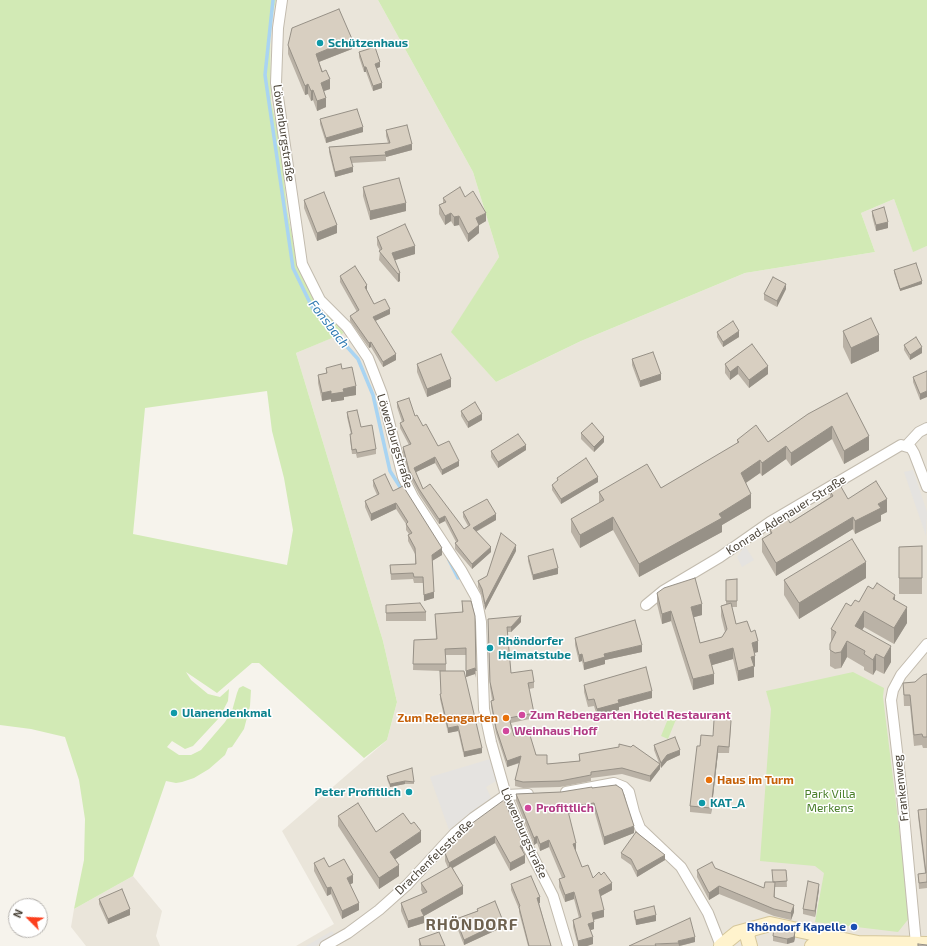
<!DOCTYPE html>
<html>
<head>
<meta charset="utf-8">
<style>
  body { margin:0 }
  #map { position:relative; width:927px; height:946px; overflow:hidden; background:#f6f3ec; font-family:"Exo 2",sans-serif }
  canvas { display:block }
  .north { position:absolute; left:8px; top:898px; width:40px; height:40px; box-sizing:border-box; background:#fff; border:1px solid #b7b4b0; border-radius:50%; rotate:294deg; font-size:11px; font-weight:700; line-height:16px; text-align:center; color:#4b4439 }
  .north::after { content:''; display:block; margin:auto; width:14px; height:18px; background:#fc3f1d; clip-path:polygon(50% 0,100% 100%,50% 72%,0 100%) }
</style>
</head>
<body>
<div id="map">
<canvas width="927" height="946"></canvas>
<div class="north">N</div>
</div>
<script>
const context = document.querySelector('canvas').getContext('2d');
context.lineJoin = 'round';
function fillPath(path, color) { context.fillStyle = color; context.fill(path, 'evenodd'); }
const poly = rows => new Path2D(rows.map(r => 'M' + r).join(''));
function strokePath(path, color, width, dash) { context.strokeStyle = color; context.lineWidth = width; context.lineCap = dash ? 'butt' : 'round'; context.setLineDash(dash || []); context.stroke(path); }
function drawText(font, color, halo, rows, align = 'center') {
  context.font = font + ' "Exo 2",sans-serif'; context.lineWidth = 3; context.setLineDash([]); context.textBaseline = 'middle'; context.strokeStyle = halo; context.fillStyle = color; for (const [text, x, y, turn = 0] of rows) {
    context.save(); context.translate(x, y); context.rotate((+turn || 0) * Math.PI / 180); context.textAlign = isNaN(turn) ? turn : align; if (halo) context.strokeText(text, 0, 0); context.fillText(text, 0, 0); context.restore();
  }
}
fillPath(poly([
  [276,0,378,0,473,172,499,257,452,332,496,382,581,341,745,273,875,252,861,213,894,199,913,251,927,246,927,946,296,946,334,924,282,831,387,740,397,702,383,641,296,353,343,333,318,306,298,266,287,209,281,148,271,100,270,28],
  [133,876,162,911,156,936,160,946,86,946,71,927,74,909]
]), '#eae5da');
fillPath(poly([
  [0,0,276,0,270,28,271,100,281,148,287,209,298,266,318,306,344,333,296,353,383,641,397,702,387,740,364,758,259,663,252,663,217,693,186,672,191,680,208,694,220,697,229,689,228,701,219,718,193,746,185,749,172,741,167,747,179,755,191,755,201,750,225,722,232,711,237,693,239,688,243,686,251,690,250,706,244,729,232,747,228,748,225,755,209,769,194,778,182,782,176,783,166,781,133,876,74,909,84,860,85,819,79,780,65,737,31,729,0,725],
  [267,391,272,431,284,478,293,530,287,565,133,534,145,408],
  [378,0,927,0,927,246,913,252,894,199,861,213,875,252,745,273,581,341,496,382,451,332,499,257,473,172],
  [853,672,884,688,883,697,910,917,898,932,815,922,824,873,815,866,760,861,771,709,766,691],
  [670,714,677,717,668,739,661,736]
]), '#d2eab5');
fillPath(poly([
  [913,470,927,512,926,536,904,472],
  [745,546,754,560,742,567,737,557],
  [490,759,496,781,486,787,491,798,471,812,449,830,430,777],
  [332,931,335,935,316,946,306,946]
]), '#e5e3e0');
strokePath(poly([
  [273,0,265,75,293,268,313,309,358,359,373,395,390,471,402,490],
  [449,560,458,578]
]), '#a9d4f2', 3.5);
const street = poly([
  [282,0,278,28,276,83,302,264,320,300,347,327,368,358,382,394,403,477,413,497,461,570,476,597,481,622,484,709,491,742,506,795,526,843,553,896,568,946],
  [906,446,919,432,927,428],
  [646,605,663,591,720,557,770,522,901,445,911,448,914,453,927,487],
  [566,792,614,783,624,787,629,792,634,812,640,828,681,867,708,913,721,946],
  [916,944,902,794,891,700,893,690,901,675,927,644],
  [325,946,348,933,379,910,407,885,455,833,473,818,506,795,528,794]
]);
const secondary = poly([
  [721,946,737,933,770,924,858,943],
  [750,946,747,935,751,929],
  [812,946,858,943,927,944]
]);
strokePath(street, '#c2bbae', 12);
strokePath(secondary, '#d6c79b', 16);
strokePath(street, '#fff', 10);
strokePath(secondary, '#fff3cd', 14);
fillPath(poly([
  [288,45,352,49,319,62,330,89,324,91,326,107,317,111,313,100,311,101,308,94,305,95,288,54],
  [359,52,380,67,377,68,382,88,373,91,366,72,364,72,359,57],
  [320,119,363,132,326,143,320,124],
  [386,130,412,150,386,157,386,161,351,163,353,172,335,177,329,152,329,147,388,143,386,136],
  [363,187,406,211,370,220,363,196],
  [465,197,486,221,479,225,479,233,468,242,459,225,454,226,451,221,445,225,439,214,439,205,443,203,443,198],
  [304,200,337,233,317,241,304,208],
  [872,211,888,228,876,231,872,216],
  [377,237,415,254,395,260,400,281,398,282,379,260,380,251,377,245],
  [894,270,922,284,900,291,894,273],
  [340,276,367,290,374,304,390,314,375,321,396,360,383,367,371,347,369,348,350,321,350,316,357,312,340,282],
  [786,289,777,307,764,300,764,294],
  [843,331,879,351,851,364,843,347],
  [717,332,739,337,723,347,717,337],
  [752,344,768,374,749,388,738,374,730,380,725,373,725,364],
  [904,345,922,353,910,360,904,350],
  [632,359,661,380,640,387,632,365],
  [417,364,451,387,427,397,417,372],
  [326,368,342,369,356,395,344,397,344,400,331,402,331,399,322,401,318,383,318,375,326,373],
  [927,371,920,400,913,382,913,377],
  [847,393,869,450,844,464,832,439,791,466,786,459,762,476,760,473,746,483,751,508,722,525,722,532,639,577,613,530,580,548,571,532,571,519,599,503,599,492,661,488,737,444,737,440,768,442],
  [397,402,415,416,438,446,459,466,442,475,435,463,416,472,423,489,464,529,468,526,463,517,463,512,496,520,476,532,491,552,472,569,455,549,455,543,456,542,445,521,439,524,419,494,409,475,403,452,403,447,409,445,400,428,400,423,402,422,397,407],
  [461,411,482,420,468,428,461,416],
  [347,412,361,427,376,449,376,454,357,458,356,454,352,454,350,439,350,434,351,434,347,417],
  [581,433,604,442,594,452,581,439],
  [526,450,498,468,491,457,491,451],
  [557,478,598,482,561,504,552,490,552,485,557,482],
  [373,480,393,491,442,555,432,561,434,598,424,601,423,583,414,583,413,579,391,580,390,565,415,564,415,554,408,541,408,535,409,534,406,530,406,524,396,509,371,521,365,507,365,501,377,495,373,486],
  [830,491,848,499,887,512,881,515,881,521,855,534,853,529,776,576,762,552,762,539,770,534,770,530,790,523,830,497],
  [922,546,922,594,899,594,899,547],
  [516,551,485,610,482,596,478,587,478,581,487,576],
  [528,556,558,574,533,580,528,561],
  [866,578,799,619,784,595,784,580],
  [737,579,737,607,732,607,736,624,751,632,758,652,755,653,755,666,754,667,754,677,738,681,733,659,712,665,714,684,693,690,671,621,662,624,657,604,657,593,702,615,694,617,700,643,722,637,725,632,721,616,721,606,726,604,726,580],
  [895,600,907,623,894,644,864,627,862,630,891,662,884,674,876,670,873,675,864,670,864,667,847,657,841,668,835,669,830,666,830,644,831,642,831,629,851,606,859,602],
  [462,601,475,616,476,678,475,674,466,677,466,655,446,655,446,671,482,753,464,757,458,731,448,733,440,699,440,694,441,694,440,671,413,670,414,640,436,639,435,614,462,612],
  [386,605,426,612,426,621,386,621],
  [488,619,521,622,511,632,507,632,511,673,534,682,534,688,529,689,534,713,534,718,511,723,514,736,547,764,579,761,579,754,619,747,619,744,659,763,654,750,654,745,680,755,667,761,661,768,660,766,660,769,650,782,622,774,591,778,591,781,560,787,523,788,515,786,515,780,520,763,507,767,496,733,491,706,491,701,492,700,490,687],
  [575,638,642,652,605,660,605,664,584,670,582,661,579,662,575,645],
  [927,674,927,748,923,748,922,745,914,746,910,706,904,706,903,683,915,682],
  [584,685,652,698,619,707,619,710,597,716,594,706,588,707,584,692],
  [731,727,729,753,718,753,711,814,690,812,690,806,700,746,713,736],
  [387,776,414,782,414,784,405,784,390,787,387,779],
  [592,788,634,833,604,845,594,810,568,814,576,850,575,850,582,867,593,878,612,890,601,896,604,917,594,920,594,929,591,930,593,944,587,946,578,946,573,927,573,920,579,918,574,899,565,902,559,887,559,879,562,878,549,847,540,851,537,843,534,845,516,801,516,794,561,792],
  [504,800,523,851,525,863,510,871,495,843,453,868,463,894,424,916,424,923,408,928,401,911,401,903,423,894,421,890,421,883,448,868,445,861,445,853],
  [927,809,927,888,919,889,918,874,925,873,918,816,918,810],
  [338,816,376,832,421,842,395,859,399,876,379,889,338,826],
  [621,853,665,860,637,877,631,865,621,858],
  [314,863,329,867,353,883,350,884,359,910,342,919,331,894,327,896,314,871],
  [715,868,764,888,773,882,786,870,787,887,775,887,775,897,794,912,791,920,774,916,719,894,709,900,697,877,697,870],
  [511,884,540,903,539,903,551,946,528,946,519,912,519,909,511,890],
  [819,889,815,917,803,914,803,909],
  [99,899,130,915,108,924,99,904],
  [477,909,503,927,464,945,456,925,456,919,477,911],
  [634,911,656,921,636,925,634,916],
  [773,936,795,938,794,942,787,944,773,941],
  [419,939,445,946,419,946],
  [695,942,680,946,629,946]
]), '#bab2a6');
fillPath(poly([
  [352,39,352,49,316,63,316,54],
  [380,62,380,67,375,69,375,64],
  [364,67,366,67,366,72,364,72],
  [330,79,330,89,321,92,321,83],
  [382,83,382,88,373,91,373,86],
  [308,84,308,94,305,95,305,86],
  [313,90,313,100,311,101,311,91],
  [326,98,326,107,317,111,317,101],
  [363,127,363,132,326,143,326,138],
  [412,144,412,150,386,157,385,152],
  [353,167,353,172,335,177,335,172],
  [406,203,406,211,370,220,370,211],
  [451,213,451,221,445,225,445,216],
  [486,213,486,221,476,227,476,218],
  [459,216,459,225,454,226,454,217],
  [888,222,888,228,876,231,876,225],
  [337,225,337,233,317,241,317,233],
  [479,225,479,233,468,242,468,234],
  [415,246,415,254,392,261,392,253],
  [400,273,400,281,398,282,398,274],
  [922,281,922,284,900,291,900,289],
  [786,284,786,289,777,307,777,301],
  [367,285,367,290,365,292,365,287],
  [390,309,390,314,373,322,373,317],
  [739,331,739,337,723,347,723,342],
  [879,335,879,351,851,364,851,348],
  [371,342,371,347,369,348,369,343],
  [922,347,922,353,910,360,910,355],
  [396,354,396,360,383,367,383,362],
  [738,366,738,374,730,380,730,372],
  [768,366,768,374,749,388,749,380],
  [661,374,661,380,640,387,640,381],
  [451,379,451,387,427,397,427,389],
  [356,386,356,395,344,397,344,400,331,402,331,394,343,389],
  [331,391,331,399,322,401,322,393],
  [927,391,927,397,920,400,920,394],
  [482,414,482,420,468,428,468,422],
  [832,426,832,439,791,466,791,453],
  [869,436,869,450,844,464,844,451],
  [604,437,604,442,594,452,594,447],
  [526,445,526,450,498,468,498,462],
  [786,446,786,459,762,476,762,463],
  [435,457,435,463,414,473,414,468],
  [760,460,760,473,741,486,741,473],
  [459,461,459,466,442,475,442,470],
  [598,477,598,482,561,504,561,499],
  [751,494,751,508,722,525,722,532,639,577,639,564],
  [887,499,887,512,881,515,881,521,855,534,855,521,878,504],
  [396,503,396,509,371,521,371,514],
  [496,514,496,520,473,533,473,528],
  [445,516,445,521,439,524,439,519],
  [613,517,613,530,580,548,580,535],
  [853,517,853,529,776,576,776,563],
  [516,545,516,551,485,610,485,604],
  [491,547,491,552,472,569,472,564],
  [442,548,442,555,432,561,432,555],
  [866,562,866,578,799,619,799,603],
  [558,568,558,574,533,580,533,575],
  [434,592,434,598,424,601,424,595],
  [895,595,895,610,893,599],
  [702,604,702,615,691,618,691,607],
  [907,607,907,623,894,644,894,628],
  [671,611,671,621,662,624,662,614],
  [864,611,864,627,855,642,855,626],
  [521,616,521,622,511,632,511,627],
  [758,641,758,652,752,653,752,643],
  [847,641,847,657,841,668,841,652],
  [642,645,642,652,605,660,605,664,584,670,584,663,604,654],
  [891,646,891,662,884,674,884,658],
  [733,648,733,659,709,666,709,655],
  [582,654,582,661,579,662,579,655],
  [876,654,876,670,873,675,873,660],
  [755,656,755,666,754,667,754,677,738,681,738,671,751,657],
  [475,668,475,674,466,677,466,671],
  [714,674,714,684,693,690,693,679],
  [652,691,652,698,619,707,619,710,597,716,597,709,618,700],
  [458,726,458,731,448,733,448,728],
  [718,746,718,753,711,814,711,808],
  [482,748,482,753,464,757,464,752],
  [680,750,680,755,667,761,661,768,661,763,667,755],
  [521,756,521,762,507,767,507,761],
  [660,764,660,769,650,782,650,776],
  [405,781,405,784,390,787,390,784],
  [634,826,634,833,604,845,604,837],
  [421,831,421,842,390,863,390,852],
  [495,836,495,843,449,870,449,863],
  [537,836,537,843,534,845,534,838],
  [549,840,549,847,540,851,540,844],
  [576,843,576,850,573,851,573,844],
  [523,844,523,851,520,846],
  [525,855,525,863,510,871,510,863],
  [665,855,665,860,637,877,637,871],
  [399,865,399,876,379,889,379,878],
  [353,875,353,883,347,886,347,878],
  [612,883,612,890,599,897,599,890],
  [819,884,819,889,815,917,815,911],
  [463,886,463,894,424,916,424,923,408,928,408,921,421,910],
  [719,886,719,894,709,900,709,893],
  [331,887,331,894,327,896,327,888],
  [574,892,574,899,565,902,565,895],
  [540,897,540,903,537,904,537,898],
  [359,903,359,910,342,919,342,911],
  [794,905,794,912,791,920,791,913],
  [130,909,130,915,108,924,108,919],
  [604,910,604,917,592,920,592,913],
  [656,915,656,921,636,925,636,920],
  [503,921,503,927,464,945,464,940],
  [594,922,594,929,588,931,588,924],
  [795,932,795,938,794,942,787,944,787,939],
  [593,937,593,944,587,946,578,946,578,941],
  [695,937,695,942,679,946,678,941]
]), '#979187');
const building = poly([
  [339,9,352,39,316,54,322,72,326,70,330,79,321,83,326,98,317,101,313,90,311,91,308,84,305,86,288,45,292,28,339,9],
  [375,47,380,62,375,64,382,83,373,86,366,67,364,67,359,52,375,47],
  [357,109,363,127,326,138,320,119,357,109],
  [407,125,412,144,385,152,386,155,350,157,353,167,335,172,329,147,390,143,386,130,407,125],
  [399,178,406,203,370,211,363,187,399,178],
  [460,187,465,197,473,191,486,213,476,218,479,225,468,234,459,216,454,217,451,213,445,216,439,205,446,202,443,198,460,187],
  [324,192,337,225,317,233,304,200,324,192],
  [884,207,888,222,876,225,872,211,884,207],
  [405,224,415,246,392,253,400,273,398,274,379,251,382,249,377,237,405,224],
  [916,263,922,281,900,289,894,270,916,263],
  [355,266,367,285,365,287,374,304,385,299,390,309,373,317,396,354,383,362,371,342,369,343,350,316,359,310,340,276,355,266],
  [773,277,786,284,777,301,764,294,773,277],
  [871,318,879,335,851,348,843,331,871,318],
  [733,321,739,331,723,342,717,332,733,321],
  [916,337,922,347,910,355,904,345,916,337],
  [752,344,768,366,749,380,738,366,730,372,725,364,752,344],
  [653,352,661,374,640,381,632,359,653,352],
  [441,354,451,379,427,389,417,364,441,354],
  [341,364,342,369,352,367,356,386,343,389,344,392,331,394,331,391,322,393,318,375,327,373,326,368,341,364],
  [927,371,927,391,920,394,913,377,927,371],
  [847,393,869,436,844,451,832,426,791,453,786,446,762,463,760,460,741,473,751,494,719,514,722,518,639,564,613,517,580,535,571,519,604,500,599,492,647,464,661,488,739,442,737,440,756,425,768,442,808,414,847,393],
  [409,398,415,416,417,415,423,426,426,424,438,446,449,441,459,461,442,470,435,457,414,468,423,489,430,484,464,529,470,525,463,512,487,499,496,514,473,528,491,547,472,564,455,543,458,541,445,516,439,519,419,489,409,470,403,447,411,444,400,423,404,421,397,402,409,398],
  [475,402,482,414,468,422,461,411,475,402],
  [357,410,361,427,372,425,376,449,357,453,356,449,352,450,350,434,352,434,347,412,357,410],
  [592,423,604,437,594,447,581,433,592,423],
  [518,434,526,445,498,462,491,451,518,434],
  [586,458,598,477,561,499,552,485,558,480,557,478,586,458],
  [385,474,393,491,403,486,442,548,432,555,434,592,424,595,423,577,414,577,413,573,391,574,390,565,416,564,415,548,408,535,412,533,406,524,408,522,396,503,371,514,365,501,379,494,373,480,385,474],
  [876,481,887,499,878,504,881,508,855,521,853,517,776,563,762,539,772,533,770,530,788,519,790,523,833,496,830,491,840,485,848,499,876,481],
  [501,533,516,545,485,604,482,589,478,581,487,576,501,533],
  [852,539,866,562,799,603,784,580,852,539],
  [922,546,922,578,899,578,899,547,922,546],
  [553,549,558,568,533,575,528,556,553,549],
  [695,578,702,604,691,607,700,643,722,637,727,629,721,606,731,603,736,624,747,621,751,632,755,630,758,641,752,643,755,656,751,657,754,666,738,671,733,648,709,655,714,674,693,679,671,611,662,614,657,593,664,588,695,578],
  [737,579,737,601,726,601,726,580,737,579],
  [877,583,895,595,893,599,907,607,894,628,864,611,855,626,891,646,884,658,876,654,873,660,864,654,865,651,847,641,841,652,835,653,830,650,830,644,836,632,831,629,846,603,851,606,855,600,859,602,868,586,873,589,877,583],
  [462,601,471,601,475,616,476,671,475,668,466,671,466,648,445,649,446,664,413,664,414,640,437,639,435,614,463,612,462,601],
  [420,603,426,612,386,613,386,605,420,603],
  [521,616,511,627,507,627,511,673,532,670,534,682,528,683,534,713,509,718,514,736,529,732,536,755,547,755,547,764,580,761,579,754,619,747,619,744,631,747,633,745,660,764,650,776,622,768,591,772,591,775,560,781,523,782,515,780,521,756,507,761,496,728,491,701,494,700,490,682,488,619,521,616],
  [635,620,642,645,604,654,605,657,584,663,582,654,579,655,575,638,635,620],
  [646,667,652,691,618,700,619,703,597,709,594,699,588,700,584,685,646,667],
  [440,671,464,671,482,748,464,752,458,726,448,728,440,694,441,694,440,671],
  [927,674,927,737,923,737,922,734,914,735,910,695,904,695,903,683,915,682,923,675,927,674],
  [729,718,731,721,729,747,718,746,711,808,690,806,697,746,700,746,701,735,713,736,714,720,729,718],
  [675,737,680,750,667,755,661,763,654,745,675,737],
  [412,768,414,782,405,781,390,784,387,776,412,768],
  [616,785,622,789,634,826,604,837,594,803,567,807,576,843,573,844,582,867,588,865,593,878,599,872,601,875,604,872,612,883,599,890,604,910,592,913,594,922,588,924,593,937,578,941,573,920,581,917,574,892,565,895,559,879,565,877,549,840,540,844,537,836,534,838,516,794,561,792,592,787,592,788,616,785],
  [504,800,523,844,520,846,525,855,510,863,495,836,449,863,445,853,471,824,504,800],
  [358,803,376,832,403,813,411,824,414,822,421,831,390,852,399,865,379,878,338,816,358,803],
  [927,809,927,882,919,883,918,874,926,873,918,810,927,809],
  [636,832,665,855,637,871,631,859,621,853,636,832],
  [324,858,329,867,344,859,353,875,347,878,359,903,342,911,331,887,327,888,314,863,324,858],
  [712,862,715,868,764,888,765,882,775,882,774,897,794,905,791,913,774,909,719,886,709,893,697,870,712,862],
  [451,866,463,886,421,910,424,916,408,921,401,903,427,892,421,883,451,866],
  [772,870,786,870,787,881,773,882,772,870],
  [531,876,540,897,537,898,551,946,529,946,519,907,520,906,511,884,531,876],
  [808,881,819,884,815,911,803,909,808,881],
  [122,889,130,909,108,919,99,899,122,889],
  [495,901,503,921,464,940,456,919,478,911,477,909,495,901],
  [654,906,656,915,636,920,634,911,654,906],
  [690,918,695,937,678,941,679,943,655,944,656,946,629,946,690,918],
  [774,928,795,932,794,937,787,939,773,936,774,928],
  [439,932,445,946,421,946,419,939,439,932],
  [918,944,927,945,927,946,918,946,918,944]
]);
fillPath(building, '#d8cfc1');
strokePath(building, '#979187', 1);
for (const [x, y, r, color] of [
  [320,43,4,"#0f9aa8"],
  [490,648,4,"#0f9aa8"],
  [174,713,4,"#0f9aa8"],
  [522,715,4,"#d1479c"],
  [506,718,4,"#e8710a"],
  [506,731,4,"#d1479c"],
  [709,780,4,"#e8710a"],
  [409,792,4,"#0f9aa8"],
  [702,803,4,"#0f9aa8"],
  [528,808,4,"#d1479c"],
  [854,927,4,"#1a4fb4"]
]) { const dot = new Path2D(); dot.arc(x, y, r, 0, 2 * Math.PI); context.fillStyle = color; context.fill(dot); strokePath(dot, '#fff', 1.5); }
drawText('bold 12px', '#0d838f', '#fff', [
  ["Schützenhaus",328,43],
  ["Rhöndorfer",498,641],
  ["Heimatstube",498,655],
  ["Ulanendenkmal",182,713],
  ["Peter Profitlich",401,792,"right"],
  ["KAT_A",710,803]
], 'left');
drawText('12px', '#4b4439', '#fff', [
  ["Löwenburgstraße",284,133,82],
  ["Löwenburgstraße",395,441,73],
  ["Konrad-Adenauer-Straße",786,515,-32],
  ["Frankenweg",901,788,-96],
  ["Löwenburgstraße",524,833,66],
  ["Drachenfelsstraße",434,857,-44]
]);
drawText('bold 12px', '#b23c85', '#fff', [
  ["Zum Rebengarten Hotel Restaurant",530,715],
  ["Weinhaus Hoff",514,731],
  ["Profittlich",536,808]
], 'left');
drawText('bold 12px', '#c56008', '#fff', [
  ["Zum Rebengarten",498,718],
  ["Haus im Turm",717,780,"left"]
], 'right');
drawText('12px', '#4a7f2a', '#fff', [
  ["Park Villa",830,794],
  ["Merkens",830,808]
]);
drawText('bold 12px', '#164399', '#fff', [
  ["Rhöndorf Kapelle",846,927]
], 'right');
drawText('italic 13px', '#2e7ab2', '#fff', [
  ["Fonsbach",329,324,52]
]);
context.letterSpacing = '1px';
drawText('bold 16px', '#6e6250', '#fff', [
  ["RHÖNDORF",472,925]
]);
context.letterSpacing = '0px';
</script>
</body>
</html>
